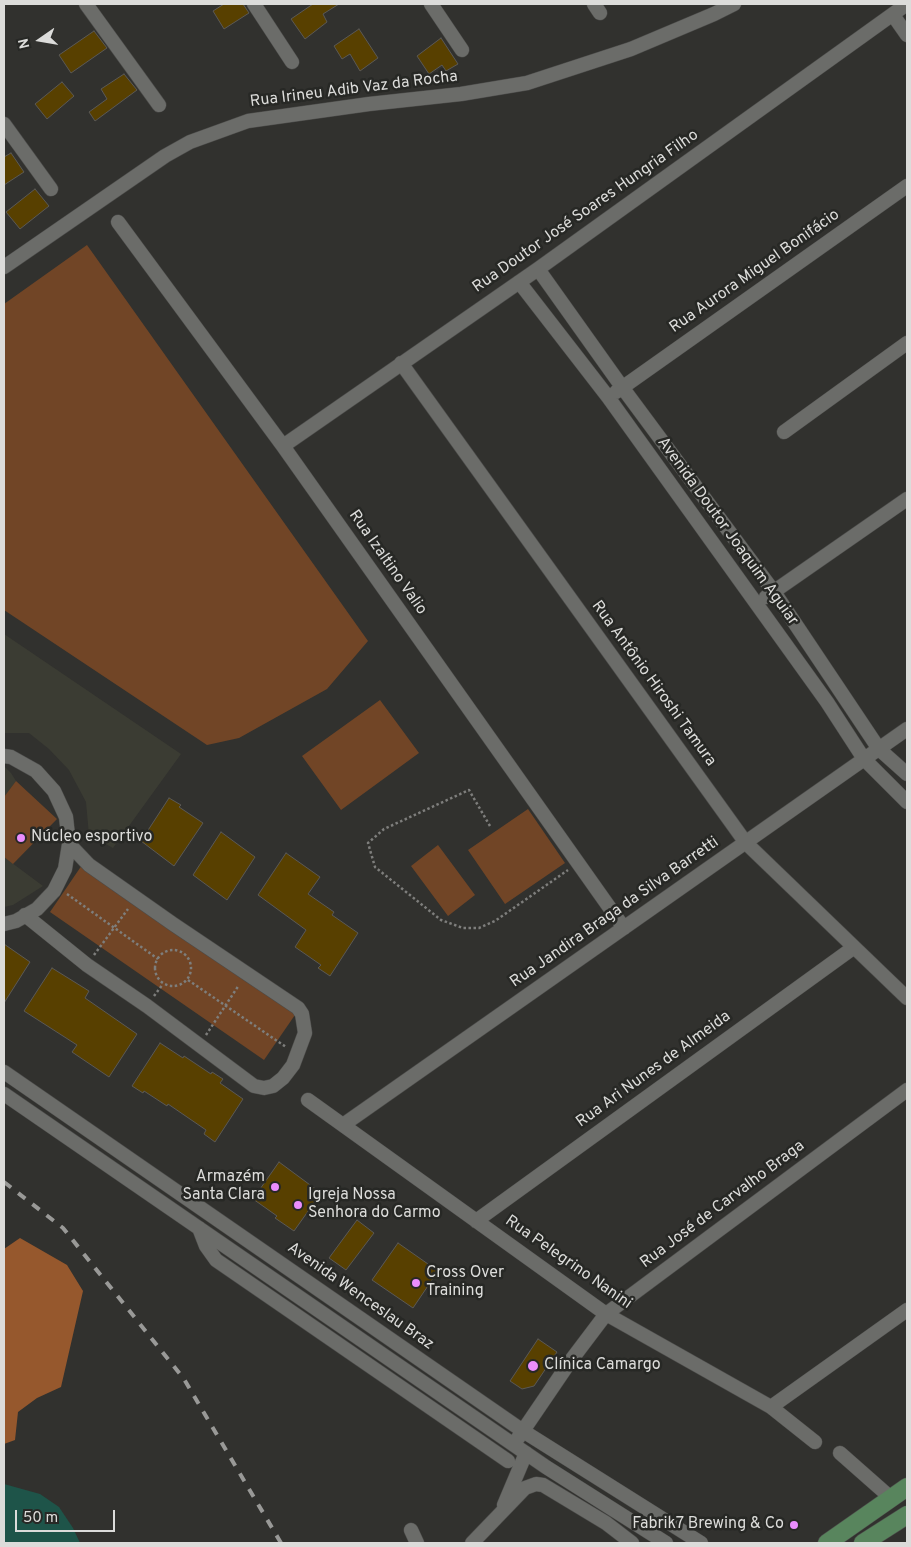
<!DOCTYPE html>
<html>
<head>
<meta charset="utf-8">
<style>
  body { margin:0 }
  #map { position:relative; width:911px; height:1547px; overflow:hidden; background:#31312e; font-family:Overpass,sans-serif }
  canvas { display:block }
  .frame { position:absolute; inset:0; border:5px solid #dcdcda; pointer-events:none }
  .north { position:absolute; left:15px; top:15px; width:50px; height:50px; -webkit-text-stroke:4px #272825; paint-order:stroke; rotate:257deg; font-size:14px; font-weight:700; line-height:20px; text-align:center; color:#dcdcda }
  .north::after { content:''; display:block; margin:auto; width:18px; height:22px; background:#dcdcda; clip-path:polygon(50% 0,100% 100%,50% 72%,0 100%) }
  .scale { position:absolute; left:15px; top:1510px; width:100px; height:22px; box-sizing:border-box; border:2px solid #dcdcda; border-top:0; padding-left:6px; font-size:15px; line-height:18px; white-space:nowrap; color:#dcdcda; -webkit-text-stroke:4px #272825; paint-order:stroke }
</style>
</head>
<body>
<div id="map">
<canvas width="911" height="1547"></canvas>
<div class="frame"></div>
<div class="north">N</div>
<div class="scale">50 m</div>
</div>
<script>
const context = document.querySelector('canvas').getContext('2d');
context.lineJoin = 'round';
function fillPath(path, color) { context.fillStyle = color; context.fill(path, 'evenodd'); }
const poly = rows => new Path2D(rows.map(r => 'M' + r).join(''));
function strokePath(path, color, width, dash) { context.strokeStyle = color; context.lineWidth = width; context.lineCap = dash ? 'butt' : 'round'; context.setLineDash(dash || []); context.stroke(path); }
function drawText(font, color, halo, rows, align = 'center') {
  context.font = font + ' Overpass,sans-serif'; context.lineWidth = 5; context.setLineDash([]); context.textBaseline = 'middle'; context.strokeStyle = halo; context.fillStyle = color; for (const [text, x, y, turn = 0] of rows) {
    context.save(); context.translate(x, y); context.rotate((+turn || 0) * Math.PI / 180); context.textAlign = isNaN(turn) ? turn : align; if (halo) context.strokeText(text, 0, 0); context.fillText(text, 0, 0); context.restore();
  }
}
fillPath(poly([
  [4,634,181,754,113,848,89,835,86,802,69,770,49,749,29,733,4,733],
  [4,766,11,773,16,781,4,797],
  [4,857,43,886,13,905,4,907]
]), '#3b3c33');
fillPath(poly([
  [87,245,368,641,327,689,239,738,207,745,4,610,4,304],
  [380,700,419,753,341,810,302,756],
  [16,781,57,819,13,864,4,857,4,797],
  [528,809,565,863,505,904,468,850],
  [438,845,475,895,448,916,411,866],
  [82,865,297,1012,264,1060,50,912]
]), '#714526');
fillPath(poly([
  [20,1238,67,1265,83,1291,61,1387,37,1398,18,1412,15,1440,4,1444,4,1249]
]), '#96582d');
fillPath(poly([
  [4,1484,40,1494,59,1507,73,1528,80,1543,4,1543]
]), '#1e5449');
const building = poly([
  [224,4,243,4,249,13,224,29,213,11,224,4],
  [313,4,339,4,323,14,327,22,305,39,291,19,313,4],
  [359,29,378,58,360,71,350,54,342,59,334,46,359,29],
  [94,31,107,48,71,73,59,55,94,31],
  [441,38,458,64,446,71,442,65,429,74,417,56,441,38],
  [124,74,137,90,95,121,89,112,107,99,101,89,124,74],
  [62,82,74,96,47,119,35,104,62,82],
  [11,153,24,172,4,185,4,157,11,153],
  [35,189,49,206,20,229,6,212,35,189],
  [169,798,181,805,179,807,203,823,174,866,141,841,169,798],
  [221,832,255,857,227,900,193,875,221,832],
  [286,853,320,877,308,894,334,912,332,915,358,933,330,976,318,968,321,965,295,947,306,930,258,895,286,853],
  [4,944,30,962,4,1003,4,944],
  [52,968,89,991,85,998,137,1034,109,1077,72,1052,77,1045,24,1011,52,968],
  [160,1043,183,1058,184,1056,211,1074,212,1072,223,1079,220,1083,243,1099,215,1142,204,1134,206,1130,168,1104,167,1106,144,1091,143,1093,132,1086,160,1043],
  [279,1162,321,1193,294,1231,275,1218,277,1216,253,1199,279,1162],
  [357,1220,374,1233,346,1270,329,1258,357,1220],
  [398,1243,438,1271,413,1308,372,1280,398,1243],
  [538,1339,557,1352,534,1386,522,1389,510,1381,538,1339]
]);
fillPath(building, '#584000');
strokePath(building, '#5b5956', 1);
const minor = poly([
  [86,4,159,105],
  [254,4,292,62],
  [431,4,462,50],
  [594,4,600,13],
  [893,15,907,35],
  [4,124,51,189],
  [118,222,283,446,624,928],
  [4,267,165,156,190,142,248,121,369,104,461,94,527,83,631,49,714,14,734,4],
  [538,269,622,387,774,592,879,749,907,774],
  [519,282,608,397,827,702,864,759,907,802],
  [401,363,746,843,907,998],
  [616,392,907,186],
  [784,432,907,343],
  [283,446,538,269,907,4],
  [766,597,907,499],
  [4,756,11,757,36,771,54,791,66,817,69,844,65,869,54,891,37,909,16,921,4,924],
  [25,915,87,965,147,1006,254,1086,264,1088,273,1086,283,1078,293,1065,305,1033,302,1014,298,1008,173,924,89,865,69,844],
  [4,1072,523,1431,701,1543],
  [4,1094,546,1467,666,1543],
  [308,1100,606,1314,771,1407,815,1442],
  [343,1125,907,729],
  [476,1221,853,948],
  [199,1228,206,1246,216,1260,508,1461],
  [572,1359,606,1314,907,1090],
  [771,1407,907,1310],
  [518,1438,567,1366],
  [840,1453,891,1498],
  [504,1505,526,1453],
  [411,1530,417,1543],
  [472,1543,525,1488,536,1484,543,1485,606,1523,632,1543]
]);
const major = poly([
  [827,1543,907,1487],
  [863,1543,907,1515]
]);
strokePath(minor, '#4c4c4a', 15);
strokePath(major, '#4c4c4a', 19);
strokePath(poly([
  [490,826,469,790,384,829,368,843,375,867,441,920,463,928,479,928,495,921,568,870],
  [67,894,158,959],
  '155 968a18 18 0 1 1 36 0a18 18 0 1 1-36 0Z',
  [94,955,128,909],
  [188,980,286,1047],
  [154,996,163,984],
  [206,1035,239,985]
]), '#7e7e7c', 2.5, [2.5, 2.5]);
strokePath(minor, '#6b6c69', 14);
strokePath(major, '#58855d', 18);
strokePath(poly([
  [4,1182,63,1228,184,1379,281,1543]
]), '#999997', 4, [9, 9]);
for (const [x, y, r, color] of [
  [21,838,5,"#ea8dfd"],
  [275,1187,5,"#ea8dfd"],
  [298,1205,5,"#ea8dfd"],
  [416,1283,5,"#ea8dfd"],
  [533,1366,6,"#ea8dfd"],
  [794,1525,5,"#ea8dfd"]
]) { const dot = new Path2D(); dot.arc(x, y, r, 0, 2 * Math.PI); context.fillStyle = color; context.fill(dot); strokePath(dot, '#272825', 2); }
drawText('16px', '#dcdcda', '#272825', [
  ["Rua Irineu Adib Vaz da Rocha",354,90,-7],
  ["Rua Doutor José Soares Hungria Filho",586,212,-35],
  ["Rua Aurora Miguel Bonifácio",755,272,-35],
  ["Avenida Doutor Joaquim Aguiar",727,532,54],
  ["Rua Izaltino Valio",387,563,55],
  ["Rua Antônio Hiroshi Tamura",653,684,54],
  ["Rua Jandira Braga da Silva Barretti",615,913,-35],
  ["Rua Ari Nunes de Almeida",654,1070,-36],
  ["Rua José de Carvalho Braga",723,1205,-37],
  ["Rua Pelegrino Nanini",568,1263,35],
  ["Avenida Wenceslau Braz",360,1297,35]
]);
drawText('16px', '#dcdcda', '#272825', [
  ["Núcleo esportivo",31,838],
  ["Armazém",265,1178,"right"],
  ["Santa Clara",265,1196,"right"],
  ["Igreja Nossa",308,1196],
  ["Senhora do Carmo",308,1214],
  ["Cross Over",426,1274],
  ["Training",426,1292],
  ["Clínica Camargo",544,1366],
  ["Fabrik7 Brewing & Co",784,1525,"right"]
], 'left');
</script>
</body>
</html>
